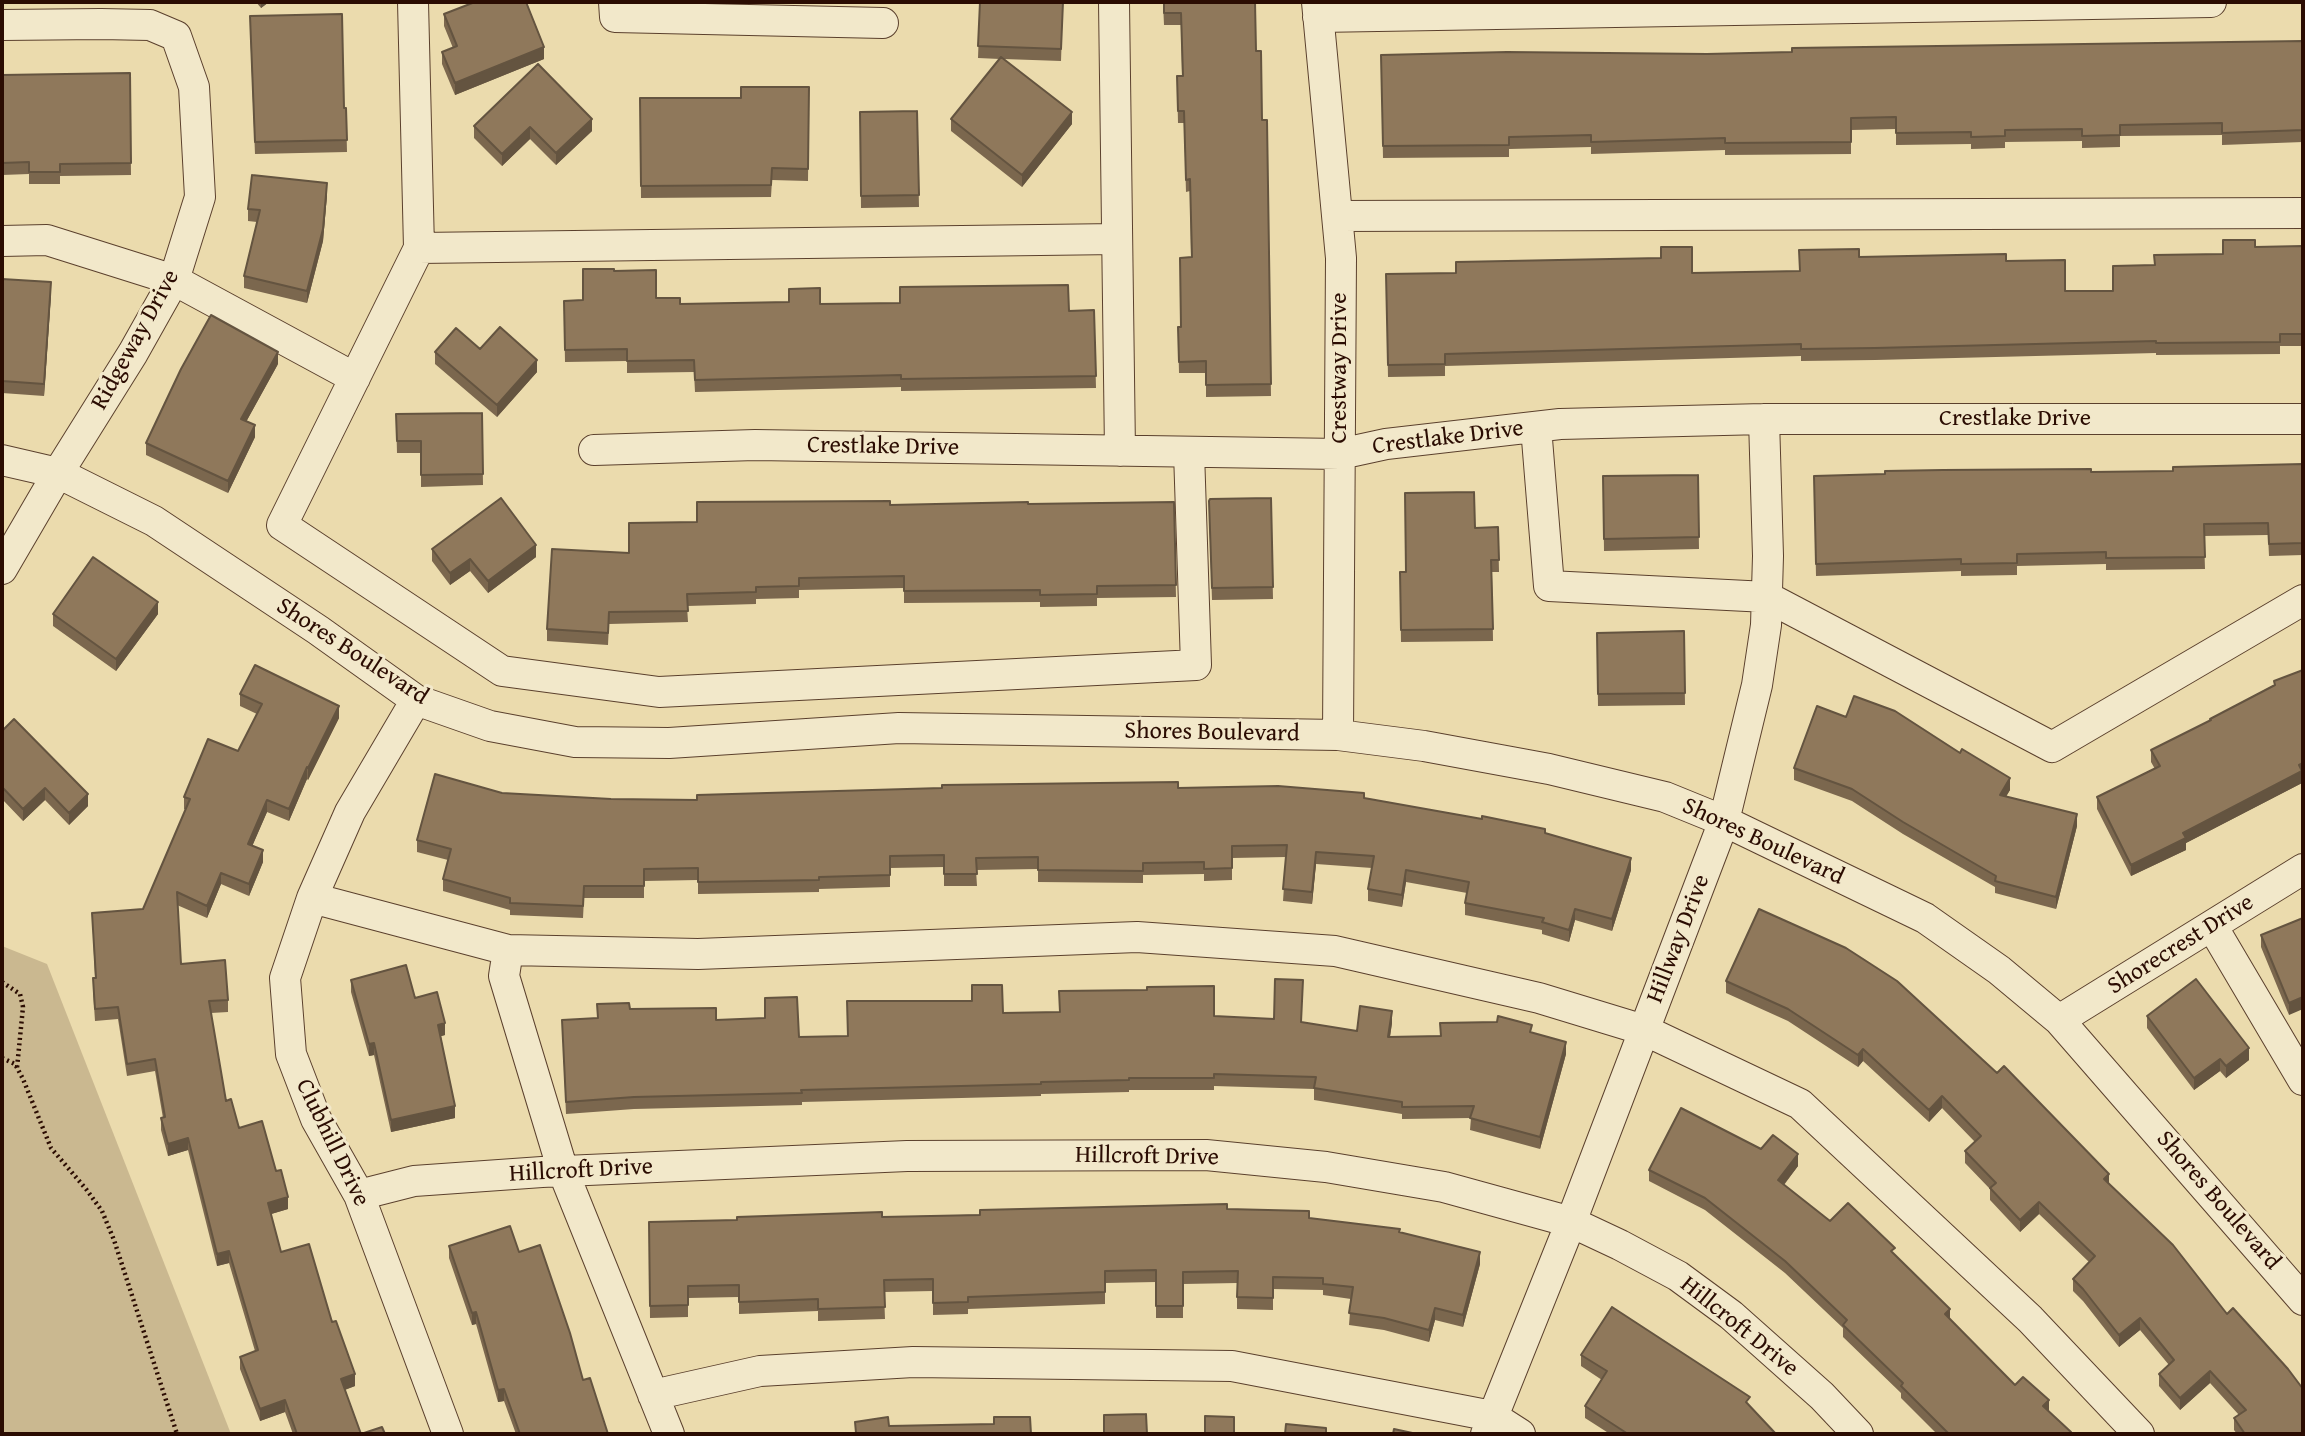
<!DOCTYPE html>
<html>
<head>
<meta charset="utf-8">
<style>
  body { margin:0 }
  #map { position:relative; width:2305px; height:1436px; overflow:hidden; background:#ebdbad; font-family:"Gentium Book Plus",serif }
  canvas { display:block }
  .frame { position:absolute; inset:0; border:4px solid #2b0c02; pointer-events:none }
</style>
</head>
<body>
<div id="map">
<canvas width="2305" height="1436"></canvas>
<div class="frame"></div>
</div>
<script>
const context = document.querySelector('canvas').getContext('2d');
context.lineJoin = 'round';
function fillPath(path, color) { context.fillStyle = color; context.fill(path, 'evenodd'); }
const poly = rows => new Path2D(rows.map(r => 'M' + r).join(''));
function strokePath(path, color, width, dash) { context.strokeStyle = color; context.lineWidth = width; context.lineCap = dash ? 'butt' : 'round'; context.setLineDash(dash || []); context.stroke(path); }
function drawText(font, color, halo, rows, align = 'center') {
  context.font = font + ' "Gentium Book Plus",serif'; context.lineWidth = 6; context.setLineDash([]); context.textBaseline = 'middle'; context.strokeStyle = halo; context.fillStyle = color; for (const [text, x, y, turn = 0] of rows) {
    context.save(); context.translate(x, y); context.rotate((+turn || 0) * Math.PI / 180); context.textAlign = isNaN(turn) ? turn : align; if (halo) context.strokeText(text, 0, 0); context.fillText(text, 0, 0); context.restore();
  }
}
fillPath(poly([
  [2,946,47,964,231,1434,2,1434]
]), '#cab890');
const minor = poly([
  [413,2,419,248],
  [614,2,615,17,883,23],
  [1114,2,1120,451],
  [1317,2,1341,258,1338,735],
  [1318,17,2211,2],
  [2,25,101,24,150,25,176,36,194,87,200,197,174,280,133,353,58,473,2,569],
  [1337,216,2303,213],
  [1117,239,419,248,282,525,502,671,659,692,1196,665,1189,452],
  [2,241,47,240,174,280,355,378],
  [1536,427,1549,586,1767,597,2052,747,2303,600],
  [594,450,755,445,1340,454,1386,444,1560,424,1764,419,2303,419],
  [2,460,58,473,154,521,318,630,416,700,490,726,575,742,669,743,899,728,1338,735,1424,746,1549,769,1665,797,1724,821,1925,918,1999,970,2059,1020,2303,1300],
  [416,700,350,812,312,898,285,978,291,1054,316,1119,359,1195,448,1434],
  [312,898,508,950,504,976,563,1171,669,1434],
  [2212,926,2303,1080],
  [508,950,698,954,1137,937,1335,951,1539,998,1644,1030,1800,1104,2030,1319,2139,1434],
  [2059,1020,2303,869],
  [359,1195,414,1181,542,1172,907,1156,1206,1155,1326,1167,1444,1187,1571,1222,1620,1245,1678,1276,1731,1315,1822,1396,1858,1434],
  [653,1395,760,1371,913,1362,1232,1366,1492,1416,1520,1434],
  [1486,1434,1571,1222,1724,821,1757,685,1766,625,1768,556,1764,419]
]);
strokePath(minor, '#5b402d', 32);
strokePath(poly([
  [2,982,20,994,23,1007,17,1068],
  [2,1058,15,1064,23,1079,51,1148,86,1189,102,1211,114,1240,177,1434]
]), '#2b0c02', 4.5, [2, 3.5]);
strokePath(minor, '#f2e8ca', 30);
fillPath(poly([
  [256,2,269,2,261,8],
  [980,2,1063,2,1061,61,1004,59,1072,124,1022,187,951,131,951,119,1000,59,978,58],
  [1163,2,1256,51,1262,120,1267,120,1271,396,1206,397,1206,373,1179,373,1178,327,1181,327,1191,257,1190,191,1186,192,1184,123,1178,123,1177,76,1182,76,1181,25,1164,25],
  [444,14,544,59,455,95,442,64,442,52,453,48,444,26],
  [250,28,344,108,346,108,347,152,255,154],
  [2303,41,2303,142,2222,145,2222,135,2120,136,2120,147,2082,148,2082,141,2005,142,2005,148,1971,149,1971,144,1896,145,1896,129,1851,130,1851,154,1725,155,1725,150,1591,154,1591,147,1509,149,1509,157,1383,158,1381,55,1707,54],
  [130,73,131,175,60,176,60,184,29,184,29,174,2,175,2,75],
  [809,87,808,181,772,180,771,197,641,198,640,98,741,98],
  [917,111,919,207,861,208,860,112],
  [592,119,592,131,556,165,530,139,502,166,474,138,474,126],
  [327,195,323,241,307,303,244,288,244,276,257,222,248,221,248,209],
  [2303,246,2303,346,2280,346,2280,354,2156,355,2156,353,1875,360,1801,361,1801,356,1445,366,1445,376,1388,377,1386,274,1692,273,1799,271,1859,257,2006,261,2065,291,2113,291,2155,265,2223,254,2255,247],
  [614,271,656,298,680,304,820,304,1069,311,1094,310,1096,388,901,391,901,387,695,392,694,372,627,373,627,361,565,362,564,301,583,300],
  [2,279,51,294,44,396,2,393],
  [480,349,537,372,497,417,435,364,435,352],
  [278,364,246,422,255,437,228,493,146,455,146,443],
  [482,413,483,485,421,487,421,453,397,453,396,414],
  [2303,464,2303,555,2269,556,2268,535,2204,536,2205,569,2106,570,2106,564,2017,566,2017,575,1961,576,1961,571,1816,576,1814,476,2173,471],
  [1698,475,1699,549,1604,551,1603,476],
  [1271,498,1273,599,1212,600,1209,513],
  [1174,502,1176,597,1097,598,1097,606,1040,607,1040,602,904,603,904,588,799,590,799,598,756,599,756,604,687,606,688,622,609,624,608,645,547,641,547,629,629,553,890,505],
  [1498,527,1499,572,1492,572,1493,641,1401,642,1400,572,1406,572,1475,528],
  [432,549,536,557,488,593,470,571,450,585,432,561],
  [53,614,158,614,116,671,53,626],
  [1684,631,1685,705,1598,706,1597,633],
  [2274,681,2302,776,2302,783,2186,843,2186,850,2131,876,2097,809,2097,797,2155,769,2151,762,2151,750,2210,721,2210,719,2274,685],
  [240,694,339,718,308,780,307,779,289,821,267,812,252,846,263,862,249,896,221,884,207,918,177,905,181,964,228,1000,228,1012,211,1013,226,1101,239,1128,276,1171,288,1209,271,1214,281,1252,332,1322,355,1386,345,1390,361,1434,385,1434,293,1434,285,1412,260,1421,240,1369,240,1357,255,1351,229,1263,217,1266,188,1150,168,1156,161,1130,161,1118,163,1118,155,1071,127,1076,118,1019,95,1021,93,990,93,978,95,978,92,913,143,909,186,810,184,809,184,797,238,751,257,714,240,706],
  [2,731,88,806,69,825,45,800,23,821,2,799],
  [1794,768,2010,790,2006,796,2077,826,2056,909,1995,893,1995,887,1903,834,1852,801,1794,780],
  [1178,788,1364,798,1545,833,1631,870,1612,931,1575,920,1569,942,1542,934,1542,930,1465,915,1465,903,1467,893,1406,882,1402,907,1368,901,1368,889,1372,868,1316,864,1312,904,1283,901,1286,857,1232,858,1232,880,1204,881,1204,874,1143,875,1143,883,1038,882,1038,869,976,870,977,886,944,886,944,867,890,868,890,887,819,889,819,892,698,894,698,880,644,881,644,898,584,898,583,918,510,915,510,910,443,891,443,879,448,860,417,852,417,840,502,793,611,799,697,800],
  [1759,909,2109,1184,2303,1434,2237,1434,2234,1430,2234,1418,2239,1415,2210,1383,2180,1410,2159,1386,2159,1374,2169,1365,2140,1330,2119,1347,2083,1301,2073,1291,2073,1279,2089,1262,2039,1214,2020,1232,1990,1200,1990,1189,1965,1163,1965,1151,1975,1142,1942,1108,1929,1122,1863,1061,1858,1067,1788,1021,1726,993,1726,981],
  [2303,918,2289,1015,2261,947,2261,935],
  [351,980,415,998,445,1035,441,1036,455,1118,391,1132,374,1055,369,1056,351,992],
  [597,1004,630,1009,716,1020,799,1037,848,1036,1003,1013,1214,1016,1302,1022,1357,1031,1392,1023,1390,1037,1532,1033,1566,1054,1540,1149,1470,1130,1471,1118,1402,1119,1402,1114,1314,1100,1314,1089,1214,1086,1214,1090,1129,1090,1129,1092,1041,1094,1041,1096,802,1102,802,1105,634,1109,566,1114,562,1020,597,1018],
  [2147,1016,2249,1060,2226,1078,2220,1071,2194,1090,2147,1028],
  [1761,1149,1798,1166,1784,1185,1830,1221,1895,1255,1950,1319,2015,1385,2049,1411,2071,1434,1937,1434,1901,1398,1901,1393,1843,1337,1843,1328,1785,1273,1705,1210,1649,1181,1649,1170],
  [1227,1209,1309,1218,1400,1232,1480,1264,1463,1327,1435,1320,1429,1342,1384,1330,1349,1325,1351,1299,1323,1295,1323,1290,1273,1289,1273,1310,1237,1309,1237,1283,1183,1284,1183,1318,1156,1318,1156,1282,1105,1283,1105,1304,968,1309,968,1314,933,1315,933,1291,884,1292,885,1319,818,1321,818,1311,739,1314,739,1297,688,1298,688,1317,650,1318,649,1222],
  [449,1246,519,1252,583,1380,608,1434,516,1434,504,1401,498,1402,476,1324,472,1325,449,1258],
  [1581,1355,1750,1406,1776,1434,1610,1434,1585,1418,1585,1406,1602,1380,1581,1366]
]), '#7b674e');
fillPath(poly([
  [261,2,269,2,261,8],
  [544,47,544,59,455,95,455,83],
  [1072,112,1072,124,1022,187,1022,175],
  [592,119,592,131,556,165,556,153],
  [530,127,530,139,502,166,502,154],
  [327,183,327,195,323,241,307,303,307,291],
  [51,282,51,294,44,396,44,384],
  [278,352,278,364,241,431,241,419],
  [537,360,537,372,497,417,497,405],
  [255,425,255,437,228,493,228,481],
  [536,545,536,557,488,593,488,581],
  [470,559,470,571,450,585,450,573],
  [158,602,158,614,116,671,116,659],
  [339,706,339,718,308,780,308,768],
  [2303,763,2303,775,2302,776,2302,783,2186,843,2186,850,2131,876,2131,865,2183,833],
  [307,767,307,779,289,821,289,809],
  [2010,778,2010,790,2000,807,2000,795],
  [45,788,45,800,23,821,23,809],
  [88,794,88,806,69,825,69,813],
  [267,800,267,812,248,856,248,844],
  [2077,814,2077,826,2056,909,2056,897],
  [263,850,263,862,249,896,249,884],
  [1316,852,1316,864,1312,904,1312,892],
  [1631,858,1631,870,1612,931,1612,919],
  [1406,870,1406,882,1402,907,1402,895],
  [221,873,221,884,207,918,207,906],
  [1575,909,1575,920,1569,942,1569,930],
  [2303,997,2303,1009,2289,1015,2289,1003],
  [1392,1011,1392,1023,1388,1049,1388,1037],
  [445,1023,445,1035,438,1037,438,1025],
  [1566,1042,1566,1054,1540,1149,1540,1137],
  [374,1043,374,1055,369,1056,369,1044],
  [2249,1048,2249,1060,2226,1078,2226,1066],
  [1863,1049,1863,1061,1858,1067,1858,1055],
  [2220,1059,2220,1071,2194,1090,2194,1078],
  [1942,1096,1942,1108,1929,1122,1929,1110],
  [455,1106,455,1118,391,1132,391,1120],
  [188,1138,188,1150,168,1156,168,1144],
  [1798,1154,1798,1166,1778,1192,1778,1180],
  [2109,1174,2109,1186,2104,1179],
  [288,1197,288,1209,268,1215,268,1203],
  [2039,1202,2039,1214,2020,1232,2020,1220],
  [229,1251,229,1263,217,1266,217,1254],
  [1480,1252,1480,1264,1463,1327,1463,1315],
  [1435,1308,1435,1320,1429,1342,1429,1330],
  [1950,1309,1950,1321,1945,1314],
  [476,1312,476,1324,472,1325,472,1313],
  [2140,1318,2140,1330,2119,1347,2119,1335],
  [2210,1371,2210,1383,2180,1410,2180,1398],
  [355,1374,355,1386,341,1391,341,1379],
  [504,1389,504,1401,498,1402,498,1390],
  [285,1400,285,1412,260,1421,260,1409],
  [2049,1400,2049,1412,2043,1406]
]), '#645440');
const building = poly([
  [475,2,526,2,544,47,455,83,442,52,457,46,444,14,475,2],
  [980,2,1063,2,1061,49,978,46,980,2],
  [1164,2,1255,2,1256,51,1261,51,1262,120,1267,120,1271,384,1206,385,1206,361,1179,362,1178,327,1181,327,1180,258,1192,257,1190,179,1186,180,1184,111,1178,111,1177,76,1183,76,1181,13,1164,13,1164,2],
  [342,14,344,108,346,108,347,140,255,142,250,16,342,14],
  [2303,41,2303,130,2222,133,2222,123,2120,125,2120,135,2082,136,2082,129,2005,130,2005,136,1971,137,1971,132,1896,133,1896,117,1851,118,1851,142,1725,143,1725,138,1591,142,1591,135,1509,137,1509,145,1383,146,1381,55,1507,52,1707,54,1792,52,1792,48,2303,41],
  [1001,57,1072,112,1022,175,951,119,1001,57],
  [538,64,592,119,556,153,530,127,502,154,474,126,538,64],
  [130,73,131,163,60,164,60,172,29,172,29,162,2,163,2,75,130,73],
  [741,87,809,87,808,169,772,168,771,185,641,186,640,98,741,98,741,87],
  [917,111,919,195,861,196,860,112,917,111],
  [252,175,327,183,323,229,307,291,244,276,260,210,248,209,252,175],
  [2223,240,2255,240,2255,247,2303,246,2303,334,2280,334,2280,342,2156,343,2156,341,1875,348,1801,349,1801,344,1445,354,1445,364,1388,365,1386,274,1456,273,1456,262,1661,258,1661,247,1692,247,1692,273,1800,271,1799,250,1859,249,1859,257,2006,254,2006,261,2065,260,2065,291,2113,291,2113,266,2155,265,2154,255,2223,254,2223,240],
  [583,269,614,269,614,271,656,270,656,298,680,298,680,304,789,302,789,289,820,288,820,304,900,303,900,287,1068,285,1069,311,1094,310,1096,376,901,379,901,375,695,380,694,360,627,361,627,349,565,350,564,301,583,300,583,269],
  [2,279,51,282,44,384,2,381,2,279],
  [211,315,278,352,241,419,255,425,228,481,146,443,181,369,211,315],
  [500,327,537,360,497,405,435,352,456,328,480,349,500,327],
  [482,413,483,474,421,475,421,441,397,441,396,414,482,413],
  [2303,464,2303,543,2269,544,2268,523,2204,524,2205,557,2106,558,2106,552,2017,554,2017,563,1961,564,1961,559,1816,564,1814,476,1885,474,1885,471,1943,470,2091,469,2091,472,2173,471,2173,467,2303,464],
  [1698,475,1699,537,1604,539,1603,476,1698,475],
  [1474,492,1475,528,1498,527,1499,560,1491,560,1493,629,1401,630,1400,572,1406,572,1405,493,1474,492],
  [501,498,536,545,488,581,470,559,450,573,432,549,501,498],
  [1271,498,1273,587,1212,588,1209,501,1210,499,1271,498],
  [890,501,890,505,1028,502,1028,504,1174,502,1176,585,1097,586,1097,594,1040,595,1040,590,904,591,904,576,799,578,799,586,756,587,756,592,687,594,688,611,609,612,608,633,547,629,552,549,629,553,629,523,697,522,697,502,890,501],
  [93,557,158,602,116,659,53,614,93,557],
  [1684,631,1685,693,1598,694,1597,633,1684,631],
  [255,665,339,706,308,768,307,767,289,809,267,800,248,844,263,850,249,884,221,873,207,906,177,892,181,964,225,960,228,1000,209,1001,226,1101,231,1099,239,1128,262,1121,276,1171,281,1170,288,1197,268,1203,281,1252,309,1244,332,1322,336,1321,355,1374,341,1379,361,1434,382,1427,385,1434,297,1434,285,1400,260,1409,240,1357,258,1350,229,1251,217,1254,188,1138,168,1144,161,1118,165,1117,155,1059,127,1064,118,1007,95,1009,93,978,96,978,92,913,143,909,190,799,184,797,208,739,238,751,262,704,240,694,255,665],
  [2303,670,2303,763,2299,765,2302,771,2183,833,2186,838,2131,865,2097,797,2160,766,2151,750,2211,720,2210,719,2275,685,2274,681,2303,670],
  [1854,696,1895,711,1960,753,1962,749,2010,778,2000,795,2077,814,2056,897,1995,881,1996,876,1903,822,1852,789,1794,768,1817,706,1846,717,1854,696],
  [14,719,88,794,69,813,45,788,23,809,2,787,2,731,14,719],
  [435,774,502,793,611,799,697,800,697,795,942,788,942,785,1178,782,1178,788,1278,786,1364,793,1364,798,1482,819,1482,816,1545,829,1545,833,1631,858,1612,919,1575,909,1569,930,1542,922,1544,918,1465,903,1469,882,1406,870,1402,895,1368,889,1374,856,1316,852,1312,892,1283,889,1287,845,1232,846,1232,868,1204,869,1204,862,1143,863,1143,871,1038,870,1038,857,976,858,977,874,944,874,944,855,890,856,890,875,819,877,819,880,698,882,698,868,644,869,644,886,584,886,583,906,510,903,510,898,443,879,451,849,417,840,435,774],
  [1759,909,1846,948,1897,981,1997,1073,2004,1066,2109,1174,2104,1179,2173,1245,2227,1314,2233,1308,2288,1369,2303,1389,2303,1434,2245,1434,2234,1418,2246,1410,2210,1371,2180,1398,2159,1374,2174,1360,2140,1318,2119,1335,2083,1289,2073,1279,2095,1256,2039,1202,2020,1220,1990,1188,1996,1183,1965,1151,1981,1136,1942,1096,1929,1110,1863,1049,1858,1055,1788,1009,1726,981,1759,909],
  [2303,918,2303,997,2289,1003,2261,935,2303,918],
  [406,965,415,998,437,992,445,1023,438,1025,455,1106,391,1120,374,1043,369,1044,351,980,406,965],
  [1275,979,1303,980,1301,1022,1357,1031,1360,1006,1392,1011,1388,1037,1441,1036,1440,1023,1497,1022,1498,1016,1532,1025,1530,1032,1566,1042,1540,1137,1470,1118,1474,1106,1402,1107,1402,1102,1314,1088,1316,1077,1214,1074,1214,1078,1129,1078,1129,1080,1041,1082,1041,1084,801,1090,802,1093,634,1097,566,1102,562,1020,598,1018,597,1004,629,1003,630,1009,716,1008,716,1020,765,1018,765,998,797,997,799,1037,848,1036,847,1001,972,1001,972,985,1002,985,1003,1013,1060,1012,1059,991,1147,990,1147,987,1214,986,1214,1016,1274,1019,1275,979],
  [2196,979,2249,1048,2226,1066,2220,1059,2194,1078,2147,1016,2196,979],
  [1681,1108,1761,1149,1773,1135,1798,1154,1778,1180,1830,1221,1848,1203,1895,1248,1891,1251,1950,1309,1945,1314,2015,1385,2023,1377,2049,1400,2043,1406,2071,1432,2069,1434,1949,1434,1901,1386,1903,1383,1843,1325,1847,1320,1785,1261,1705,1198,1649,1170,1681,1108],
  [1227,1204,1227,1209,1309,1211,1309,1218,1400,1229,1399,1232,1480,1252,1463,1315,1435,1308,1429,1330,1384,1318,1349,1313,1353,1287,1323,1284,1323,1278,1273,1277,1273,1298,1237,1297,1238,1271,1183,1272,1183,1306,1156,1306,1156,1270,1105,1271,1105,1292,968,1297,968,1302,933,1303,933,1279,884,1280,885,1307,818,1309,818,1299,739,1302,739,1285,688,1286,688,1305,650,1306,649,1222,737,1220,737,1217,882,1212,882,1217,980,1215,980,1210,1227,1204],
  [510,1226,519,1252,540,1245,570,1333,583,1380,590,1378,608,1434,520,1434,504,1389,498,1390,476,1312,472,1313,449,1246,510,1226],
  [1612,1307,1750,1397,1746,1402,1776,1434,1628,1434,1585,1406,1607,1371,1581,1355,1612,1307],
  [1146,1414,1147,1434,1104,1434,1104,1415,1146,1414],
  [1205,1416,1234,1417,1234,1434,1205,1434,1205,1416],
  [888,1417,889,1426,994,1424,994,1417,1030,1417,1031,1434,848,1434,856,1433,855,1422,888,1417],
  [1286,1424,1326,1428,1326,1434,1285,1434,1286,1424],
  [1394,1429,1417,1434,1393,1434,1394,1429]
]);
fillPath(building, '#8f785b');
strokePath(building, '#645440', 2);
drawText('24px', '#2b0c02', '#f2e8ca', [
  ["Ridgeway Drive",136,340,-61],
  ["Crestway Drive",1340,368,-90],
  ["Crestlake Drive",2015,419],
  ["Crestlake Drive",1448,438,-7],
  ["Crestlake Drive",883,447,1],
  ["Shores Boulevard",352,652,33],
  ["Shores Boulevard",1212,733,1],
  ["Shores Boulevard",1763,842,25],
  ["Hillway Drive",1679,939,-69],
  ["Shorecrest Drive",2181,945,-32],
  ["Clubhill Drive",332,1143,64],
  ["Hillcroft Drive",1147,1157,1],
  ["Hillcroft Drive",581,1171,-3],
  ["Shores Boulevard",2218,1201,49],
  ["Hillcroft Drive",1739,1327,39]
]);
</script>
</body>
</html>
